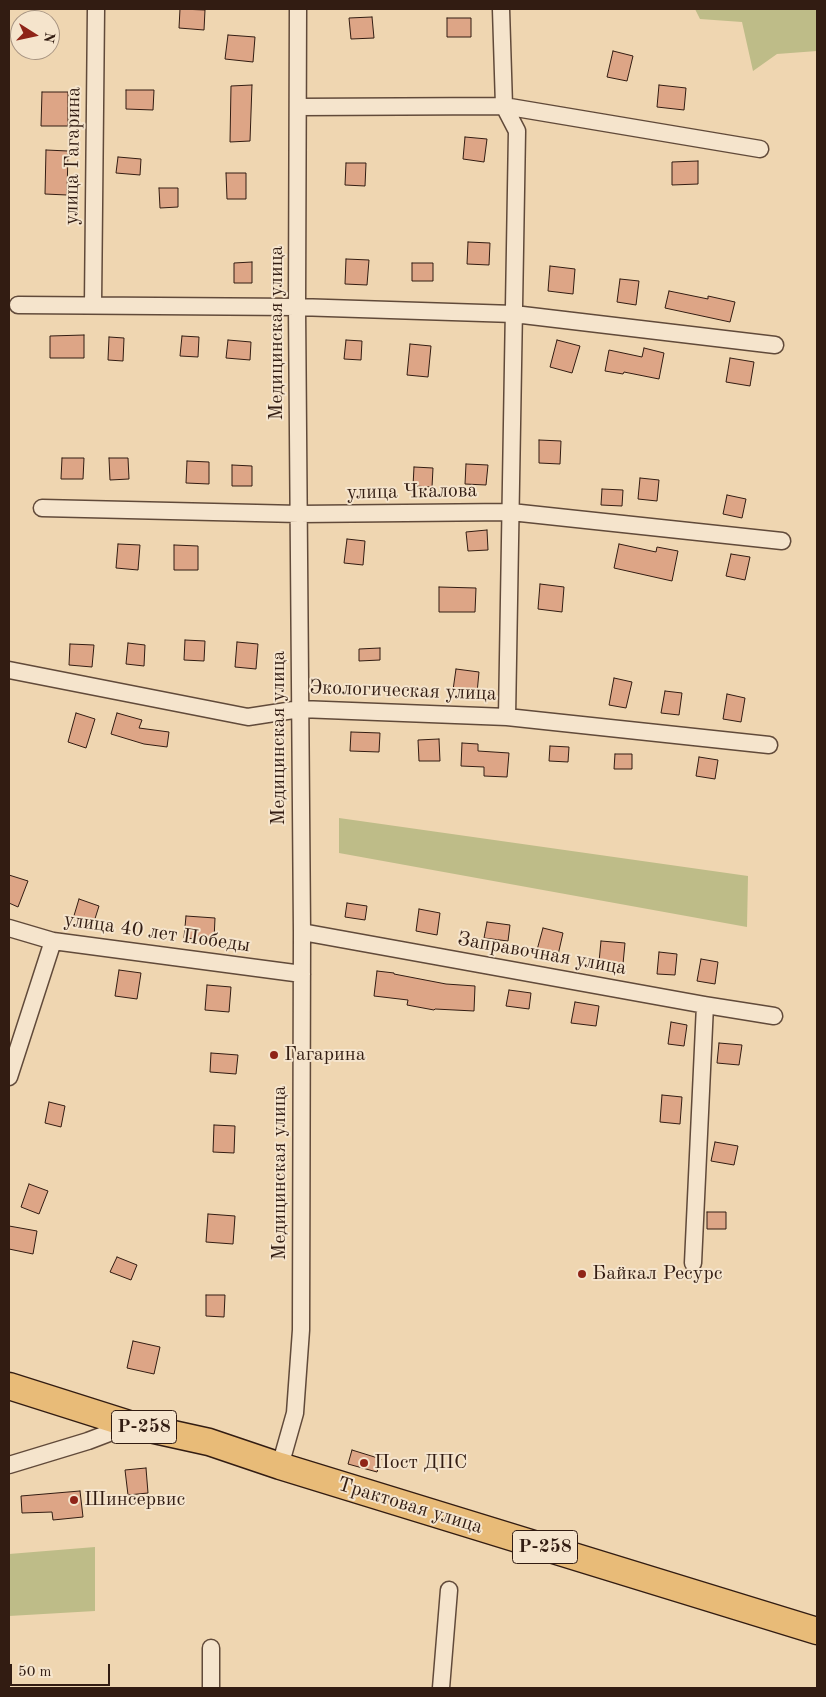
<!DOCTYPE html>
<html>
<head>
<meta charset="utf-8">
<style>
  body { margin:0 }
  #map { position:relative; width:826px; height:1697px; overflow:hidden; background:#efd6b1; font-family:"Old Standard TT",serif }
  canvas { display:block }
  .frame { position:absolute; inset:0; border:10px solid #321c12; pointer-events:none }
  .north { position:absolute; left:10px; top:10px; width:50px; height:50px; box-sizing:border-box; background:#f5e4cc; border:1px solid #a79482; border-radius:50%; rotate:100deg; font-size:14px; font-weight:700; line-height:20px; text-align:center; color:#321c12 }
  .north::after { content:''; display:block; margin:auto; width:18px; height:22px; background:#8f2418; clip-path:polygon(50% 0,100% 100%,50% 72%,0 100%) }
  .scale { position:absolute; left:10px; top:1664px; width:100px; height:22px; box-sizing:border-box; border:2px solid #321c12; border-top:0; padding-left:6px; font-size:15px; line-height:18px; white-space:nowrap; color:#321c12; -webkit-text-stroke:4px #f5e4cc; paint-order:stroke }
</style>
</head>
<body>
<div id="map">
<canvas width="826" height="1697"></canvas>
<div class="frame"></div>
<div class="north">N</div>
<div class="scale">50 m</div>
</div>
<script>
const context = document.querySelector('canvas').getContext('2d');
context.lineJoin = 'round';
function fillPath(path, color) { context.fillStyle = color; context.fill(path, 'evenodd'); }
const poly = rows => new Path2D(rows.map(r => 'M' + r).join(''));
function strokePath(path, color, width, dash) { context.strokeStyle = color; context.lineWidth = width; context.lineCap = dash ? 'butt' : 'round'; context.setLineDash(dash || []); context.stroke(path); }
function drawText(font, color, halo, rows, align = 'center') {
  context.font = font + ' "Old Standard TT",serif'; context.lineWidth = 4; context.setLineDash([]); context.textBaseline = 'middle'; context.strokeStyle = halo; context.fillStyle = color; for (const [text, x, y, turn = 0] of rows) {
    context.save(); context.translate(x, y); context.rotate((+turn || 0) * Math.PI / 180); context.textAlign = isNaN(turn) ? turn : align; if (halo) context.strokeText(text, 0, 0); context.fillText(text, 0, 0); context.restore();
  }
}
fillPath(poly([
  [695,9,817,9,817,51,777,54,753,71,742,22,700,19],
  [339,818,748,876,747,927,339,853],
  [95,1547,95,1611,9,1616,9,1554]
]), '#bebc88');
const building = poly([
  [180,9,205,10,204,30,179,28,180,9],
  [372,17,374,38,351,39,349,18,372,17],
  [447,18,471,18,471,37,447,37,447,18],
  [228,35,255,37,253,62,225,59,228,35],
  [613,51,633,56,627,81,607,77,613,51],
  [252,85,250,141,230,142,231,86,252,85],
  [659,85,686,88,684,110,657,107,659,85],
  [126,90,154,90,153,110,126,109,126,90],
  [42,92,68,92,68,126,41,126,42,92],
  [465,137,487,139,484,162,463,159,465,137],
  [46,150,68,151,67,195,45,194,46,150],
  [118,157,141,159,140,175,116,173,118,157],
  [698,161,698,184,672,185,672,162,698,161],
  [346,163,366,163,365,186,345,185,346,163],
  [226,173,246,173,246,199,227,199,226,173],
  [159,188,178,188,178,207,160,208,159,188],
  [468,242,490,243,489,265,467,264,468,242],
  [346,259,369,260,367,285,345,284,346,259],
  [252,262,252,283,234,283,234,263,252,262],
  [412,263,433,263,433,281,412,281,412,263],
  [550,266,575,269,573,294,548,291,550,266],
  [620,279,639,281,636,305,617,302,620,279],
  [669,291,708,299,708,296,735,302,730,322,665,308,669,291],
  [84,335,84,358,50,358,50,336,84,335],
  [182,336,199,337,198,357,180,356,182,336],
  [109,337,124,338,123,361,108,360,109,337],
  [228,340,251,342,250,360,226,358,228,340],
  [346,340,362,341,361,360,344,359,346,340],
  [557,340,580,346,572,373,550,367,557,340],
  [410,344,431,346,428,377,407,375,410,344],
  [644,348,664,353,659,379,624,372,623,374,605,371,609,350,642,357,644,348],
  [730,358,754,362,750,386,726,382,730,358],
  [539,440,561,441,560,464,539,463,539,440],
  [62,458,84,458,83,479,61,479,62,458],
  [109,458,128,458,129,479,110,480,109,458],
  [187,461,209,462,209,484,186,483,187,461],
  [466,464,488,465,486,485,465,484,466,464],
  [232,465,252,466,252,486,232,486,232,465],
  [414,467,433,468,432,487,413,486,414,467],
  [640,478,659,480,657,501,638,499,640,478],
  [602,489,623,490,622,506,601,505,602,489],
  [727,495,746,499,742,518,723,514,727,495],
  [487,530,488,550,468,551,466,532,487,530],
  [347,539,365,541,363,565,344,563,347,539],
  [118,544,140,545,138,570,116,568,118,544],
  [619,544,656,552,657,547,678,551,672,581,614,568,619,544],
  [174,545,198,546,198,570,174,570,174,545],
  [731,554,750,557,745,580,726,576,731,554],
  [540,584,564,587,562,612,538,609,540,584],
  [439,587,476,588,475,612,439,612,439,587],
  [185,640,205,641,204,661,184,660,185,640],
  [237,642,258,644,256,669,235,667,237,642],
  [128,643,145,645,144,666,126,664,128,643],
  [70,644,94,645,92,667,69,665,70,644],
  [380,648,380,660,359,661,359,649,380,648],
  [456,669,479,672,477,693,453,690,456,669],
  [614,678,632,682,626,708,609,705,614,678],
  [665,691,682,693,679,715,661,713,665,691],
  [727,694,745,698,741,722,723,719,727,694],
  [76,713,95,719,86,748,68,742,76,713],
  [117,713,142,720,139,728,169,732,167,747,144,744,111,734,117,713],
  [351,732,380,733,379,752,350,751,351,732],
  [439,739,440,761,419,761,418,740,439,739],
  [462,743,478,744,478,751,509,753,507,777,484,776,484,767,461,766,462,743],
  [550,746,569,747,568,762,549,761,550,746],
  [615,754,632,754,632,769,614,769,615,754],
  [699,757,718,760,715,779,696,776,699,757],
  [9,875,28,881,18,907,9,903,9,875],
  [79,899,99,906,93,925,73,919,79,899],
  [347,903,367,906,365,920,345,917,347,903],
  [419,909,440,913,437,935,416,931,419,909],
  [186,916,215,918,214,940,184,938,186,916],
  [487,922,510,925,508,941,484,938,487,922],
  [543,928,563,933,558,955,537,950,543,928],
  [601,941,625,943,623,964,599,962,601,941],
  [659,952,677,954,675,975,657,974,659,952],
  [701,959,718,962,715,984,697,981,701,959],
  [119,970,141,973,137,999,115,996,119,970],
  [377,971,394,973,394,974,446,984,475,986,474,1011,435,1009,434,1010,407,1005,408,1000,374,996,377,971],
  [207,985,231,987,229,1012,205,1010,207,985],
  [509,990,531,993,529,1009,506,1006,509,990],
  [575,1002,599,1006,596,1026,571,1023,575,1002],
  [671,1022,687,1025,684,1046,668,1044,671,1022],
  [719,1043,742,1045,739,1065,717,1063,719,1043],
  [211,1053,238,1055,236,1074,210,1072,211,1053],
  [662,1095,682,1097,680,1124,660,1122,662,1095],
  [49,1102,65,1106,61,1127,45,1123,49,1102],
  [214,1125,235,1126,234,1153,213,1152,214,1125],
  [715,1142,738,1146,734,1165,711,1161,715,1142],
  [29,1184,48,1191,39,1214,21,1207,29,1184],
  [707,1212,726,1212,726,1229,707,1229,707,1212],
  [208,1214,235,1216,233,1244,206,1242,208,1214],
  [9,1226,37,1231,33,1254,9,1249,9,1226],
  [117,1257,137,1265,131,1280,110,1272,117,1257],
  [206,1295,225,1295,224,1317,206,1316,206,1295],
  [133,1341,160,1347,154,1374,127,1368,133,1341],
  [352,1450,381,1459,377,1472,348,1464,352,1450],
  [146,1468,148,1493,128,1495,125,1470,146,1468],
  [80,1491,83,1517,53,1520,52,1512,22,1513,21,1496,80,1491]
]);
fillPath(building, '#dda586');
strokePath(building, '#321c12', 1);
const minor = poly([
  [501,9,504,106,517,131,507,717],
  [298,107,504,106,760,149],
  [93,304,96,9],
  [18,305,297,307,514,314,775,345],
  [42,508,299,514,511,512,782,541],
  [9,670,248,717,300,709,507,717,769,745],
  [9,928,53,941,302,974],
  [302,932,705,1005,774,1016],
  [9,1077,53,941],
  [693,1263,705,1005],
  [9,1465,88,1441,130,1425],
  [280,1466,295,1413,301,1330,302,932,297,307,298,9],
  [211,1648,211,1688],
  [441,1688,449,1590]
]);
const trunk = poly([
  [9,1386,132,1425,209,1442,280,1466,817,1631]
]);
strokePath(minor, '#614a3a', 19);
strokePath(trunk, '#321c12', 29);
strokePath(minor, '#f5e4cc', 16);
strokePath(trunk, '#e8bb78', 26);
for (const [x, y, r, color] of [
  [274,1055,5,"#8f2418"],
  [582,1274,5,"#8f2418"],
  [364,1463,5,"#8f2418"],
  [74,1500,5,"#8f2418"]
]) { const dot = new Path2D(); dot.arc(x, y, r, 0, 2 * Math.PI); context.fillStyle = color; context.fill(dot); strokePath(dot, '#f5e4cc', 2); }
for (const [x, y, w] of [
  [144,1427,65],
  [545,1547,65]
]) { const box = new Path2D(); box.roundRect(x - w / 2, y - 16.5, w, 33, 4); context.fillStyle = '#f5e4cc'; context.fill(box); strokePath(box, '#321c12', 1); }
drawText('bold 19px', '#321c12', null, [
  ["Р-258",144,1427],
  ["Р-258",545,1547]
]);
drawText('20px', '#321c12', '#f5e4cc', [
  ["улица Гагарина",73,156,-89],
  ["Медицинская улица",277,333,-90],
  ["улица Чкалова",412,492,-1],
  ["Экологическая улица",403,691,2],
  ["Медицинская улица",279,738,-90],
  ["улица 40 лет Победы",157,933,8],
  ["Заправочная улица",542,954,10],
  ["Медицинская улица",280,1173,-90],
  ["Трактовая улица",410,1506,17]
]);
drawText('20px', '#321c12', '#f5e4cc', [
  ["Гагарина",284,1055],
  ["Байкал Ресурс",592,1274],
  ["Пост ДПС",374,1463],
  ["Шинсервис",84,1500]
], 'left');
</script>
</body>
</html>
